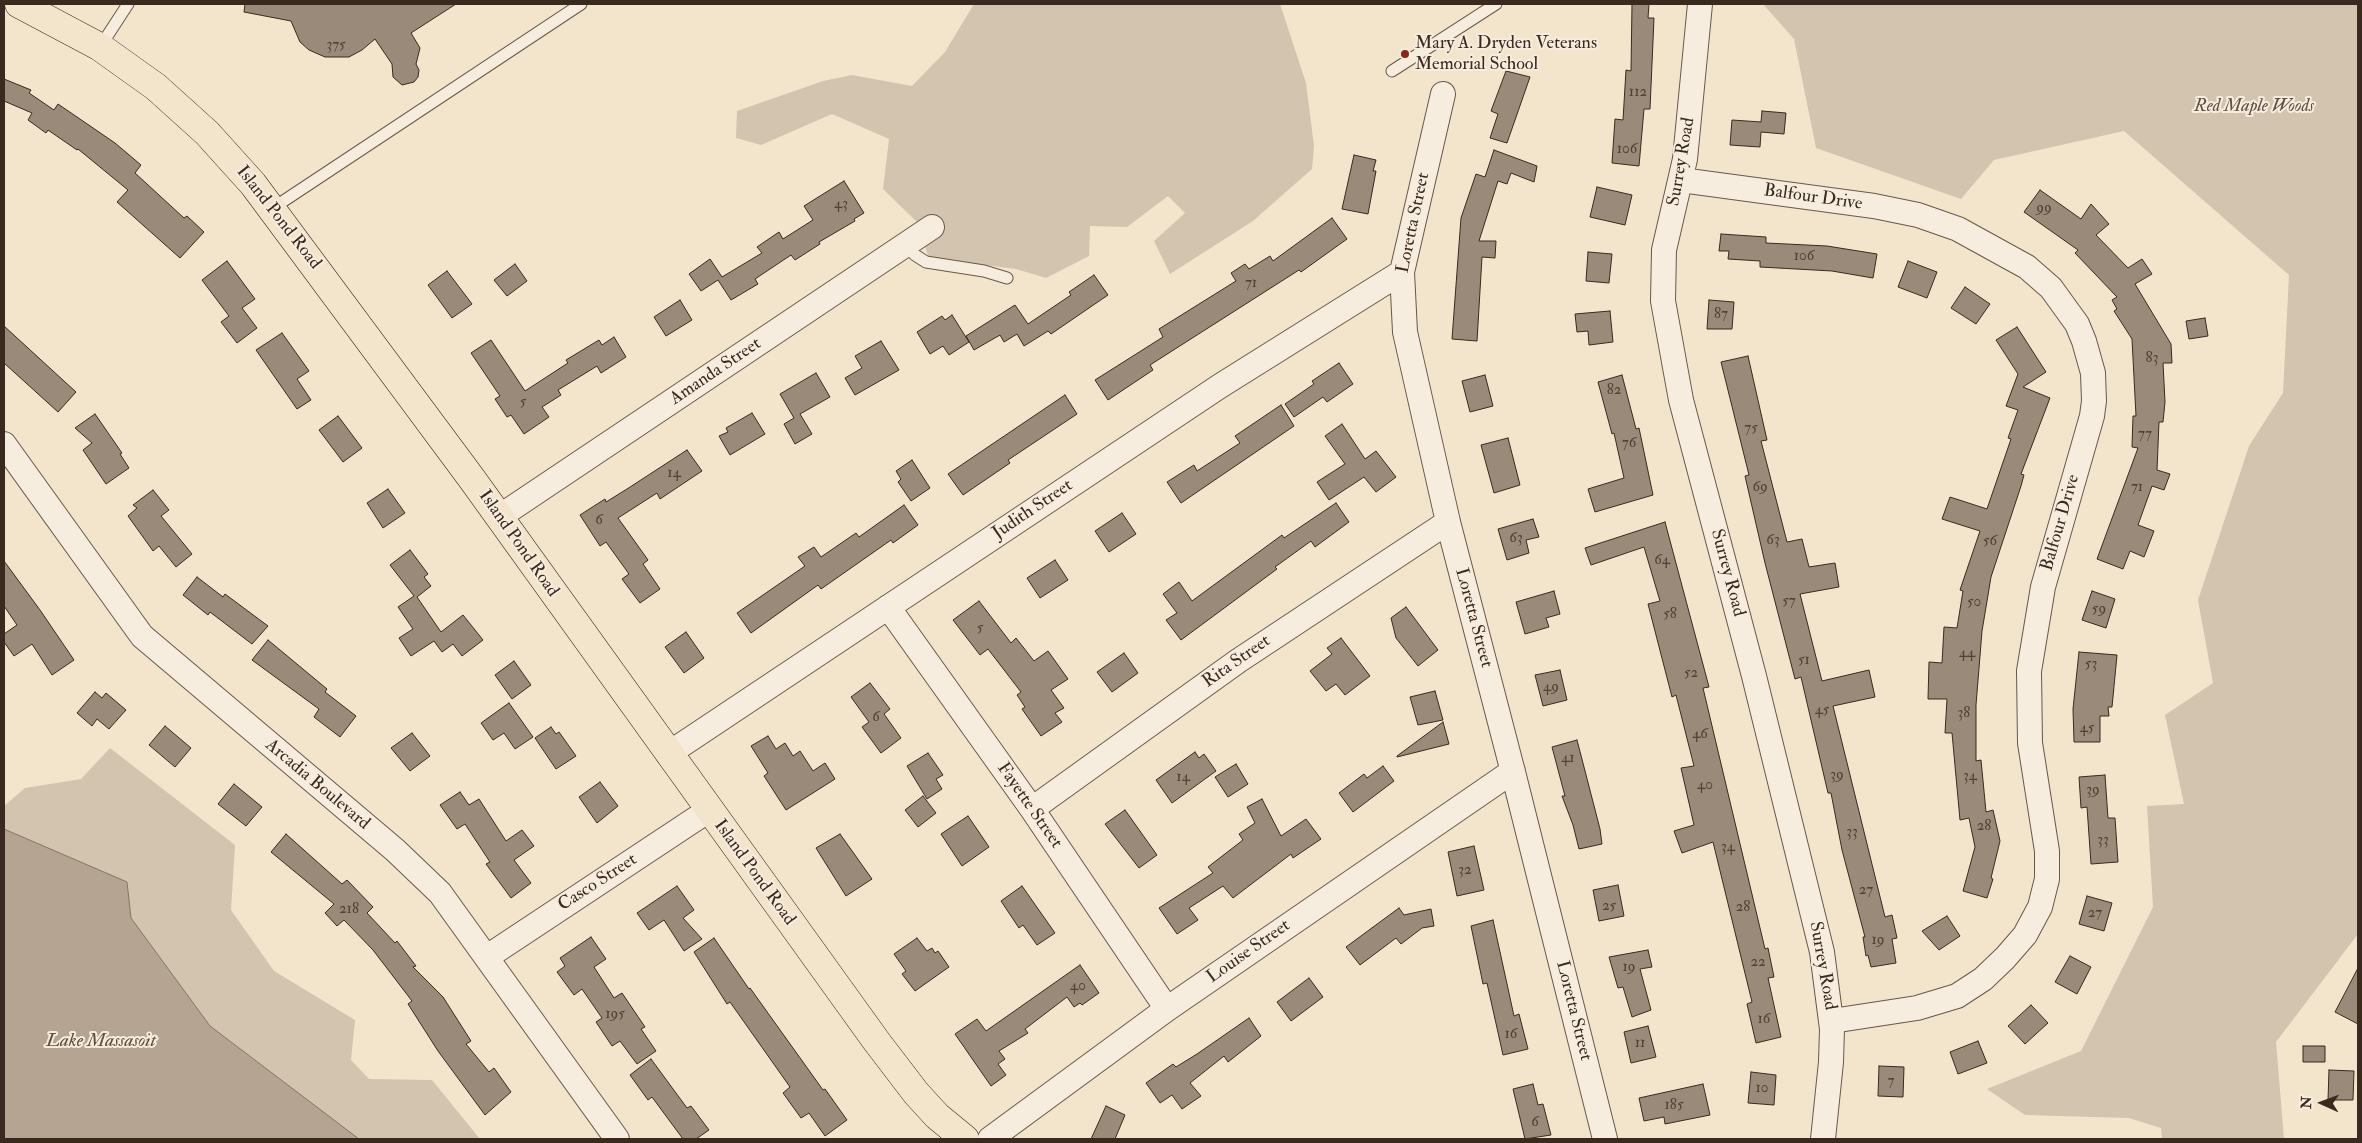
<!DOCTYPE html>
<html>
<head>
<meta charset="utf-8">
<style>
  body { margin:0 }
  #map { position:relative; width:2362px; height:1143px; overflow:hidden; background:#f3e4cc; font-family:"IM FELL Double Pica",serif }
  canvas { display:block }
  .frame { position:absolute; inset:0; border:5px solid #39291f; pointer-events:none }
  .north { position:absolute; left:2297px; top:1078px; width:50px; height:50px; -webkit-text-stroke:4px #f7edde; paint-order:stroke; rotate:272deg; font-size:14px; font-weight:700; line-height:20px; text-align:center; color:#39291f }
  .north::after { content:''; display:block; margin:auto; width:18px; height:22px; background:#39291f; clip-path:polygon(50% 0,100% 100%,50% 72%,0 100%) }
</style>
</head>
<body>
<div id="map">
<canvas width="2362" height="1143"></canvas>
<div class="frame"></div>
<div class="north">N</div>
</div>
<script>
const context = document.querySelector('canvas').getContext('2d');
context.lineJoin = 'round';
function fillPath(path, color) { context.fillStyle = color; context.fill(path, 'evenodd'); }
const poly = rows => new Path2D(rows.map(r => 'M' + r).join(''));
function strokePath(path, color, width, dash) { context.strokeStyle = color; context.lineWidth = width; context.lineCap = dash ? 'butt' : 'round'; context.setLineDash(dash || []); context.stroke(path); }
function drawText(font, color, halo, rows, align = 'center') {
  context.font = font + ' "IM FELL Double Pica",serif'; context.lineWidth = 4; context.setLineDash([]); context.textBaseline = 'middle'; context.strokeStyle = halo; context.fillStyle = color; for (const [text, x, y, turn = 0] of rows) {
    context.save(); context.translate(x, y); context.rotate((+turn || 0) * Math.PI / 180); context.textAlign = isNaN(turn) ? turn : align; if (halo) context.strokeText(text, 0, 0); context.fillText(text, 0, 0); context.restore();
  }
}
fillPath(poly([
  [974,4,1280,4,1306,83,1314,146,1312,169,1253,221,1170,274,1154,241,1185,213,1168,196,1127,227,1090,226,1089,256,1046,278,1016,269,929,258,917,222,883,189,889,139,832,114,761,145,736,138,737,111,823,81,852,75,912,86,945,52],
  [1763,4,2358,4,2358,934,2276,1042,2284,1139,2162,1139,2161,1128,2129,1118,2025,1115,1987,1089,2081,1051,2153,907,2147,806,2184,804,2165,715,2213,683,2198,600,2249,446,2283,393,2289,275,2124,131,1994,160,1961,199,1816,148,1794,39],
  [110,748,235,845,231,910,274,971,355,1020,351,1060,369,1079,432,1080,480,1139,357,1138,210,1026,131,918,127,882,4,829,4,806,25,788,81,779]
]), '#d3c4af');
const water = poly([
  [4,829,127,882,131,918,210,1026,359,1139,4,1139,4,829]
]);
fillPath(water, '#b4a491');
strokePath(water, '#837363', 1);
const building = poly([
  [245,4,456,4,411,33,420,48,416,64,419,70,418,77,414,82,402,85,393,77,392,64,375,39,362,50,349,57,325,57,309,50,300,42,291,21,244,12,245,4],
  [1632,4,1649,4,1648,18,1654,18,1650,109,1644,109,1639,166,1612,163,1615,119,1623,120,1626,70,1631,71,1632,4],
  [1506,71,1530,77,1507,143,1490,138,1498,114,1491,111,1506,71],
  [4,79,31,90,29,93,54,110,58,104,115,143,141,165,135,173,184,218,187,216,204,232,180,258,117,202,128,190,78,149,77,150,48,130,46,133,28,120,32,113,4,101,4,79],
  [1762,111,1786,113,1784,134,1761,132,1760,147,1730,145,1732,120,1761,122,1762,111],
  [1494,150,1537,166,1534,182,1511,173,1507,184,1498,181,1479,241,1496,241,1495,258,1482,257,1477,341,1452,339,1461,218,1476,174,1485,177,1494,150],
  [1354,155,1376,160,1373,171,1376,171,1368,214,1342,209,1354,155],
  [844,181,864,213,854,219,855,221,819,242,820,244,795,260,791,255,755,279,758,284,731,300,718,280,701,291,689,274,710,259,722,277,762,253,757,247,779,232,783,239,813,220,804,206,844,181],
  [1597,187,1632,195,1625,225,1590,217,1597,187],
  [2040,190,2081,219,2091,204,2109,224,2096,235,2128,268,2142,259,2152,274,2135,284,2171,344,2172,363,2163,363,2165,402,2163,422,2159,422,2157,470,2170,474,2164,490,2152,486,2138,525,2154,531,2144,557,2130,551,2123,569,2097,559,2138,448,2132,447,2133,416,2136,416,2132,339,2114,311,2117,309,2112,300,2117,297,2075,253,2078,250,2024,212,2040,190],
  [1332,218,1347,239,1301,272,1299,270,1150,365,1153,370,1108,400,1095,380,1163,337,1159,329,1236,281,1231,273,1245,264,1249,269,1270,256,1273,261,1332,218],
  [1721,234,1766,237,1766,243,1827,246,1877,254,1873,278,1832,271,1760,267,1760,261,1728,259,1729,251,1719,251,1721,234],
  [1588,252,1612,254,1609,283,1586,281,1588,252],
  [227,261,255,299,242,308,257,328,237,343,221,322,229,316,202,280,227,261],
  [1908,261,1937,272,1927,298,1898,287,1908,261],
  [515,264,527,281,507,296,494,280,515,264],
  [447,271,472,304,452,318,428,285,447,271],
  [1094,275,1108,295,1051,334,1048,331,1024,346,1017,334,1004,342,1000,335,974,350,966,336,1015,305,1028,324,1071,295,1069,292,1094,275],
  [1965,287,1990,304,1976,324,1951,308,1965,287],
  [680,300,692,320,666,336,654,317,680,300],
  [1709,300,1734,302,1732,329,1707,329,1709,300],
  [1610,311,1613,342,1589,345,1588,331,1577,332,1575,314,1610,311],
  [952,315,969,342,949,355,943,346,930,354,917,332,942,316,945,320,952,315],
  [2205,318,2208,336,2189,339,2186,321,2205,318],
  [4,326,76,392,58,412,4,363,4,326],
  [2017,327,2046,372,2023,387,2050,398,2021,474,2024,475,2021,486,1991,577,1982,631,1976,705,1976,761,1981,760,1986,812,1993,810,2000,841,1991,878,1993,879,1987,898,1963,891,1975,847,1969,818,1960,820,1952,733,1945,733,1947,699,1928,699,1929,662,1942,663,1944,627,1957,628,1963,591,1960,590,1980,531,1942,519,1950,497,1987,509,2011,439,2008,438,2018,410,2006,406,2018,374,1996,340,2017,327],
  [282,333,309,371,297,379,311,400,297,409,256,350,282,333],
  [614,337,626,357,601,373,597,366,558,390,561,395,542,407,549,417,524,434,511,415,507,417,495,399,500,396,471,353,491,340,525,391,568,363,566,360,599,340,602,345,614,337],
  [881,341,899,370,855,395,845,378,862,368,855,356,881,341],
  [1748,356,1767,440,1761,441,1787,542,1802,539,1809,567,1835,563,1839,587,1800,594,1822,681,1869,670,1875,697,1833,706,1885,917,1892,915,1897,938,1892,939,1896,963,1871,967,1868,955,1866,956,1863,937,1865,937,1842,850,1831,793,1828,793,1801,677,1795,679,1765,563,1745,476,1749,475,1721,362,1748,356],
  [1339,363,1353,384,1327,402,1323,397,1294,417,1285,404,1314,384,1312,381,1339,363],
  [816,373,830,397,800,414,812,434,795,444,784,424,794,418,780,394,816,373],
  [1485,375,1493,406,1470,412,1462,381,1485,375],
  [1622,375,1636,429,1639,428,1653,495,1595,512,1588,489,1624,478,1614,433,1612,434,1598,382,1622,375],
  [1065,395,1077,414,1008,460,1010,463,963,495,948,474,1065,395],
  [1281,405,1294,426,1181,503,1167,482,1194,465,1197,471,1240,443,1235,436,1281,405],
  [752,413,765,434,730,455,719,436,728,432,726,428,752,413],
  [95,414,122,453,120,454,129,468,106,484,83,450,92,443,75,428,95,414],
  [338,416,362,448,343,462,319,430,338,416],
  [1342,424,1365,459,1376,451,1396,477,1376,492,1364,477,1329,500,1317,482,1345,464,1325,436,1342,424],
  [1508,438,1520,485,1494,493,1481,445,1508,438],
  [687,450,702,471,660,499,657,493,618,518,648,560,643,564,660,589,640,603,622,579,629,574,606,542,600,546,580,515,605,499,606,502,627,489,687,450],
  [912,460,930,488,911,501,898,482,901,479,896,471,912,460],
  [388,489,405,513,383,528,367,503,388,489],
  [153,490,169,510,161,516,192,554,176,567,159,546,153,551,128,516,137,508,133,505,153,490],
  [1336,503,1349,522,1315,547,1311,541,1275,567,1277,569,1181,640,1166,620,1177,613,1163,594,1179,582,1192,601,1282,535,1284,538,1336,503],
  [904,505,918,525,893,543,891,540,821,589,818,585,751,633,737,613,805,566,798,557,814,547,821,557,856,533,859,537,904,505],
  [1122,513,1136,534,1109,552,1095,531,1122,513],
  [1533,519,1539,537,1526,540,1529,553,1507,560,1498,529,1533,519],
  [1665,522,1709,687,1703,688,1765,949,1768,948,1774,977,1768,978,1781,1037,1756,1043,1747,1004,1752,1002,1713,842,1682,853,1674,831,1694,825,1681,768,1694,766,1676,695,1672,697,1648,604,1660,601,1644,547,1591,565,1585,548,1665,522],
  [410,550,428,574,424,577,431,586,417,597,441,632,463,615,483,640,462,656,453,644,442,652,434,641,411,656,399,638,413,629,398,607,414,596,390,565,410,550],
  [1055,560,1068,580,1040,598,1027,578,1055,560],
  [4,561,40,610,74,660,52,675,32,644,14,656,4,642,4,634,17,625,4,606,4,561],
  [197,577,223,597,225,594,268,626,252,644,210,612,208,615,183,595,197,577],
  [1554,591,1560,614,1546,618,1549,627,1525,634,1516,602,1554,591],
  [2092,591,2115,599,2106,628,2082,620,2092,591],
  [979,601,1011,643,1016,638,1034,661,1048,651,1068,679,1051,690,1064,708,1055,713,1062,722,1041,736,1022,709,1025,707,1017,695,1021,692,988,649,980,655,953,620,979,601],
  [1406,607,1438,650,1418,666,1396,638,1391,618,1406,607],
  [686,632,704,658,684,673,665,647,686,632],
  [1341,638,1370,676,1345,695,1336,684,1326,691,1310,671,1332,654,1327,648,1341,638],
  [268,640,327,689,325,692,356,716,340,737,314,717,319,709,252,660,268,640],
  [2079,652,2117,655,2112,707,2108,707,2109,716,2100,716,2100,742,2074,742,2073,709,2079,652],
  [1124,653,1138,673,1112,692,1097,672,1124,653],
  [514,661,531,685,512,699,495,675,514,661],
  [1560,670,1567,700,1543,706,1535,675,1560,670],
  [870,683,890,709,884,714,901,738,881,753,862,727,869,722,851,697,870,683],
  [1435,691,1443,720,1418,725,1410,697,1435,691],
  [95,692,102,698,106,693,126,710,109,729,97,719,92,726,77,713,95,692],
  [509,703,533,737,515,749,504,733,493,740,481,723,509,703],
  [1443,722,1449,744,1397,757,1397,756,1443,722],
  [165,726,191,748,175,767,149,745,165,726],
  [551,727,556,734,559,732,576,756,556,769,535,738,551,727],
  [412,733,430,756,410,771,391,748,412,733],
  [768,736,776,749,785,743,793,756,800,751,813,771,825,763,835,779,786,810,764,776,768,773,751,746,768,736],
  [1577,740,1600,829,1602,844,1579,849,1573,825,1562,796,1565,796,1552,747,1577,740],
  [1195,752,1199,758,1204,754,1216,771,1172,803,1156,780,1195,752],
  [928,753,943,775,936,779,942,789,927,799,907,766,928,753],
  [1236,764,1248,784,1228,797,1215,777,1236,764],
  [1383,766,1394,781,1353,812,1339,793,1364,774,1367,778,1383,766],
  [2105,775,2108,818,2115,818,2118,862,2091,864,2087,807,2081,808,2079,777,2105,775],
  [600,782,618,806,597,823,579,797,600,782],
  [234,784,262,807,246,826,218,804,234,784],
  [460,792,469,805,479,799,506,841,522,830,534,846,514,860,531,883,511,898,486,864,490,862,465,824,457,829,440,805,460,792],
  [923,796,936,813,918,827,905,810,923,796],
  [1262,799,1281,836,1306,819,1321,839,1293,858,1291,854,1233,898,1223,886,1189,908,1198,920,1177,934,1159,908,1213,873,1208,867,1243,840,1239,834,1255,823,1247,807,1262,799],
  [1125,810,1157,855,1139,868,1105,824,1125,810],
  [968,816,989,847,962,866,941,834,968,816],
  [286,834,342,884,347,880,373,907,367,913,395,943,397,941,416,966,413,967,443,997,471,1041,466,1044,489,1072,494,1068,511,1092,485,1115,438,1051,408,1004,412,1001,373,950,344,920,337,926,325,913,334,904,271,852,286,834],
  [840,834,872,879,846,896,816,848,840,834],
  [1474,846,1484,890,1457,896,1448,852,1474,846],
  [1618,885,1624,916,1599,921,1593,890,1618,885],
  [677,886,694,910,683,918,702,939,684,951,664,920,649,930,637,913,677,886],
  [1022,886,1055,933,1037,945,1023,925,1019,928,1001,901,1022,886],
  [2087,896,2112,903,2104,931,2079,924,2087,896],
  [1399,908,1404,915,1431,909,1434,926,1422,928,1401,944,1396,938,1360,965,1346,947,1399,908],
  [1947,916,1960,936,1939,950,1922,931,1947,916],
  [1493,920,1514,1016,1519,1014,1528,1049,1503,1055,1487,983,1483,984,1471,926,1493,920],
  [591,937,606,959,594,967,614,998,622,993,645,1027,641,1029,656,1051,637,1064,620,1041,612,1046,596,1022,602,1018,582,989,574,995,557,972,565,966,560,958,591,937],
  [714,938,749,989,750,988,823,1090,825,1089,847,1120,825,1136,809,1113,801,1118,783,1093,790,1087,730,1002,727,1004,694,952,714,938],
  [917,938,927,951,932,948,935,953,938,951,949,967,915,991,902,974,906,971,894,954,917,938],
  [1648,950,1652,967,1640,969,1651,1010,1632,1017,1623,987,1618,988,1609,957,1648,950],
  [2070,956,2091,967,2077,994,2055,982,2070,956],
  [1080,965,1099,993,1082,1005,1080,1003,1074,1007,1067,997,1025,1029,1028,1033,999,1051,1005,1059,998,1064,1006,1075,991,1086,955,1034,977,1019,986,1031,1080,965],
  [2358,968,2358,1024,2335,1012,2358,968],
  [1309,978,1323,997,1291,1021,1277,1002,1309,978],
  [2031,1005,2048,1023,2025,1044,2008,1026,2031,1005],
  [1249,1018,1261,1036,1228,1062,1224,1056,1190,1083,1201,1096,1182,1109,1172,1095,1160,1103,1146,1083,1173,1064,1176,1067,1197,1054,1249,1018],
  [1648,1026,1656,1057,1631,1063,1624,1032,1648,1026],
  [1978,1041,1987,1063,1958,1074,1950,1052,1978,1041],
  [2303,1046,2325,1046,2325,1062,2303,1062,2303,1046],
  [651,1059,687,1108,691,1106,709,1130,696,1139,683,1139,652,1097,648,1100,630,1075,651,1059],
  [1879,1066,1904,1067,1903,1097,1878,1096,1879,1066],
  [2329,1070,2354,1071,2353,1100,2328,1100,2329,1070],
  [1751,1072,1776,1075,1774,1105,1748,1103,1751,1072],
  [1533,1084,1538,1105,1543,1104,1551,1135,1525,1139,1513,1089,1533,1084],
  [1703,1084,1710,1115,1665,1124,1664,1117,1644,1121,1639,1098,1703,1084],
  [1106,1106,1125,1115,1115,1139,1091,1139,1106,1106]
]);
fillPath(building, '#9a8a79');
strokePath(building, '#39291f', 1);
const service = poly([
  [100,47,128,4],
  [1392,71,1496,4],
  [273,208,581,4],
  [905,245,915,255,926,262,984,271,1007,278]
]);
const minor = poly([
  [1700,4,1685,159,1664,250,1663,301,1681,400,1754,676,1822,952,1832,1029,1831,1062,1823,1139],
  [1443,94,1402,272,1405,332,1448,522,1514,776,1605,1139],
  [1681,180,1874,206,1918,215,1958,229,2027,267,2051,288,2077,324,2084,341,2093,373,2094,401,2092,416,2043,587,2029,671,2030,743,2047,851,2047,879,2040,907,2025,935,2005,958,1983,979,1957,996,1917,1008,1832,1021],
  [4,444,142,636,395,850,440,893,617,1139],
  [499,517,932,227],
  [888,607,1032,809,1167,1009],
  [668,754,1220,386,1402,272],
  [1032,809,1238,661,1448,522],
  [487,957,709,810],
  [990,1139,1167,1009,1513,771]
]);
const primary = poly([
  [19,4,100,47,156,87,207,133,253,184,472,479,877,1042,916,1093,937,1116,965,1139]
]);
strokePath(service, '#68584a', 13);
strokePath(minor, '#68584a', 26);
strokePath(primary, '#39291f', 29);
strokePath(service, '#f7edde', 11);
strokePath(minor, '#f7edde', 24);
strokePath(primary, '#f3e4cc', 28);
for (const [x, y, r, color] of [
  [1405,54,5,"#8f2418"]
]) { const dot = new Path2D(); dot.arc(x, y, r, 0, 2 * Math.PI); context.fillStyle = color; context.fill(dot); strokePath(dot, '#f7edde', 2); }
drawText('15px', '#514136', null, [
  ["375",336,46],
  ["112",1638,93],
  ["106",1627,150],
  ["43",841,205],
  ["99",2044,209],
  ["106",1804,257],
  ["71",1251,284],
  ["87",1721,315],
  ["83",2152,359],
  ["82",1614,391],
  ["5",523,403],
  ["75",1751,429],
  ["77",2145,435],
  ["76",1629,444],
  ["14",674,474],
  ["69",1760,488],
  ["71",2137,488],
  ["6",599,521],
  ["63",1516,539],
  ["63",1773,541],
  ["56",1990,542],
  ["64",1662,561],
  ["57",1789,602],
  ["50",1974,603],
  ["59",2099,610],
  ["58",1670,615],
  ["5",980,629],
  ["44",1967,654],
  ["51",1804,661],
  ["53",2091,665],
  ["52",1691,674],
  ["49",1551,688],
  ["45",1822,711],
  ["38",1964,714],
  ["6",876,718],
  ["45",2087,729],
  ["46",1700,735],
  ["41",1568,759],
  ["39",1837,776],
  ["34",1970,777],
  ["14",1183,778],
  ["40",1705,786],
  ["39",2093,791],
  ["28",1984,827],
  ["33",1852,833],
  ["33",2103,841],
  ["34",1728,848],
  ["32",1465,871],
  ["27",1866,891],
  ["25",1609,907],
  ["28",1743,908],
  ["218",349,910],
  ["27",2095,914],
  ["19",1878,941],
  ["22",1758,963],
  ["19",1629,968],
  ["40",1078,987],
  ["195",615,1015],
  ["16",1764,1020],
  ["16",1511,1035],
  ["11",1640,1044],
  ["7",1891,1082],
  ["10",1762,1089],
  ["185",1674,1106],
  ["6",1535,1123]
]);
drawText('18px', '#39291f', '#f7edde', [
  ["Mary A. Dryden Veterans",1415,44],
  ["Memorial School",1415,65]
], 'left');
drawText('italic 18px', '#605043', '#f7edde', [
  ["Red Maple Woods",2254,107]
]);
drawText('18px', '#39291f', '#f7edde', [
  ["Surrey Road",1682,162,-80],
  ["Balfour Drive",1813,198,8],
  ["Island Pond Road",278,218,52],
  ["Loretta Street",1414,223,-78],
  ["Amanda Street",716,372,-34],
  ["Judith Street",1033,510,-34],
  ["Balfour Drive",2061,523,-74],
  ["Island Pond Road",518,544,55],
  ["Surrey Road",1727,573,75],
  ["Loretta Street",1473,618,75],
  ["Rita Street",1237,662,-35],
  ["Arcadia Boulevard",317,785,40],
  ["Fayette Street",1029,806,55],
  ["Island Pond Road",754,873,54],
  ["Casco Street",598,883,-33],
  ["Louise Street",1249,952,-35],
  ["Surrey Road",1822,966,80],
  ["Loretta Street",1573,1011,76]
]);
drawText('italic 19px', '#5e4e41', '#f7edde', [
  ["Lake Massasoit",101,1042]
]);
</script>
</body>
</html>
